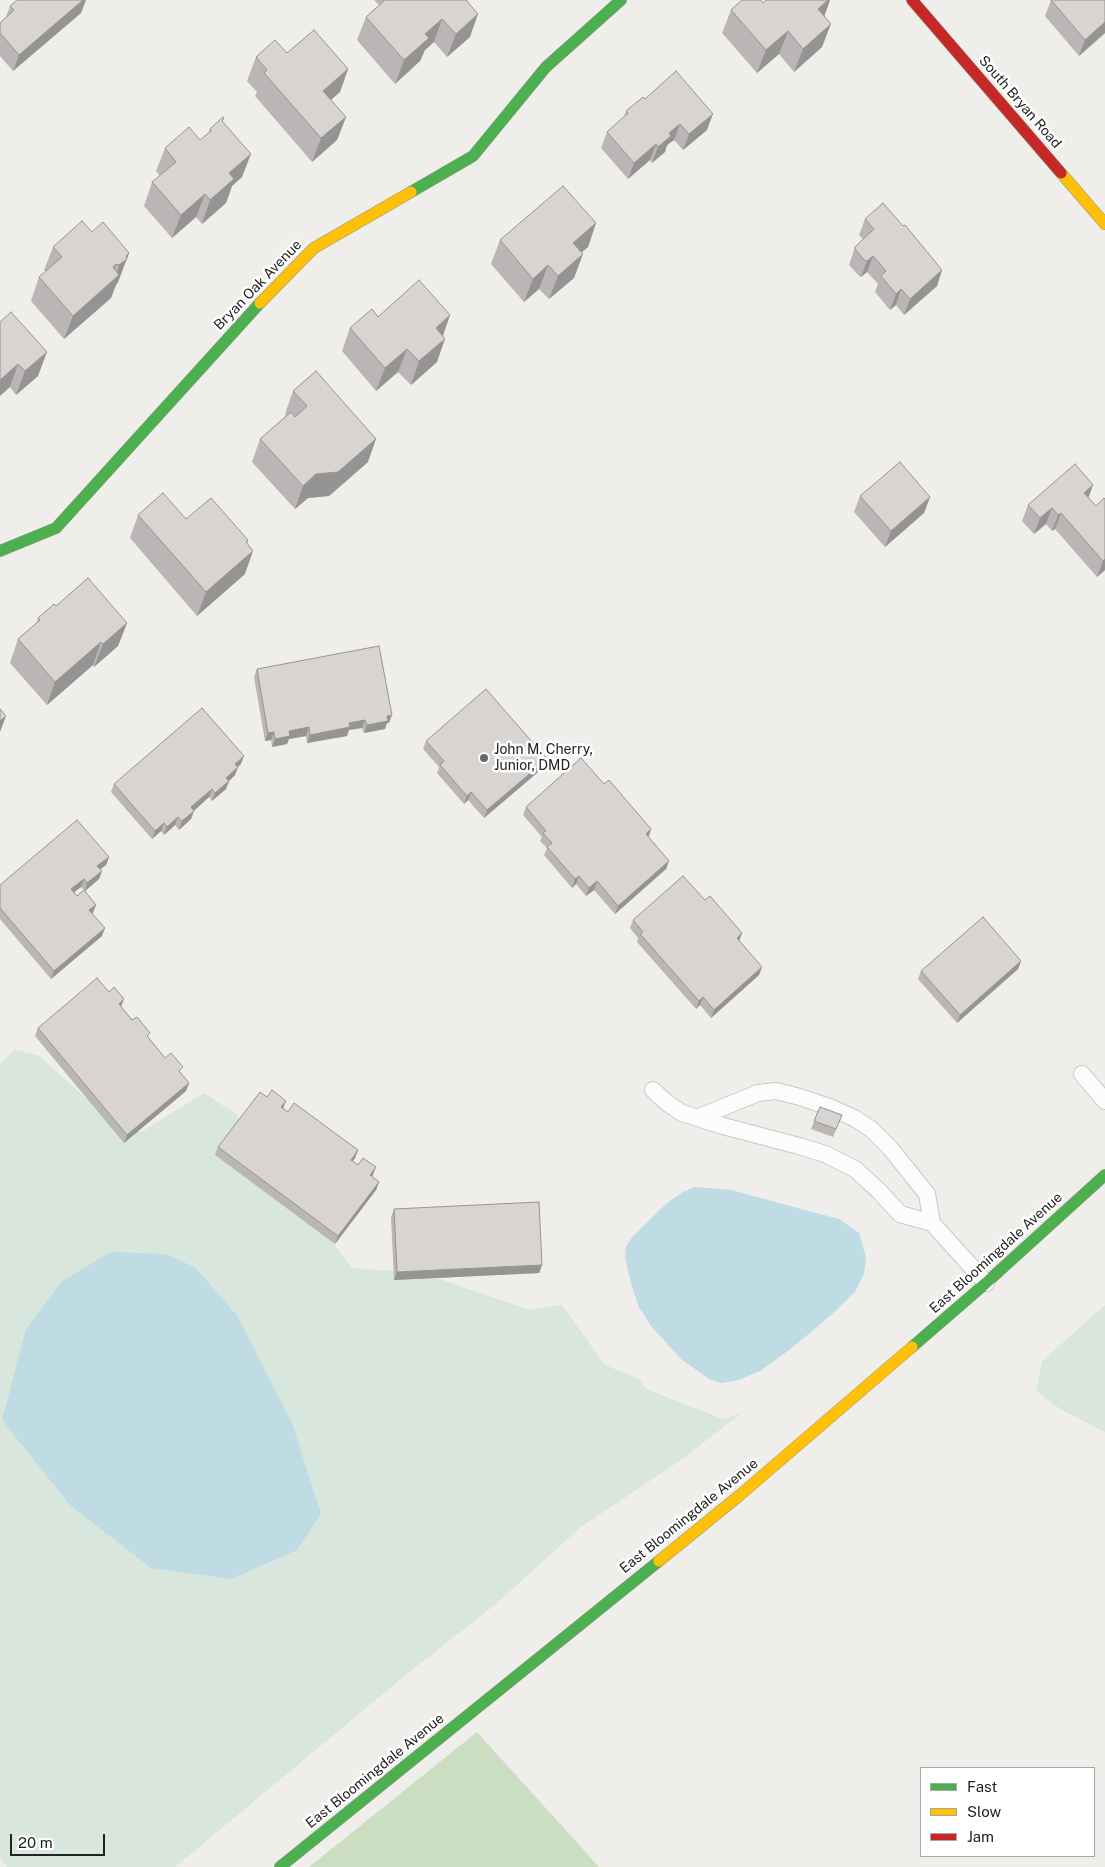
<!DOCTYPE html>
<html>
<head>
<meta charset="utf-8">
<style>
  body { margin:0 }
  #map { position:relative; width:1105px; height:1867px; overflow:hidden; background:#f0eeeb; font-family:"Public Sans",sans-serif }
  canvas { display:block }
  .legend { position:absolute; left:920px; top:1767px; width:175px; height:90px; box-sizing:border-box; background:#fff; border:1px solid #a7a7a7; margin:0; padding:6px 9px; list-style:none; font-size:15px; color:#222 }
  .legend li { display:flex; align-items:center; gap:10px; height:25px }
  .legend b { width:25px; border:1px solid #a7a7a7 }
  .scale { position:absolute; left:10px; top:1834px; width:95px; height:22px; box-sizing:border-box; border:2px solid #222; border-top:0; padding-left:6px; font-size:15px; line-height:18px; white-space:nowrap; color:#222; -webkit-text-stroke:4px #fff; paint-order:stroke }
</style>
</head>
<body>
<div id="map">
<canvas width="1105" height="1867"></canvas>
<ul class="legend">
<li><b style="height:6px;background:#4caf50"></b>Fast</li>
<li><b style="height:6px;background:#ffc107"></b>Slow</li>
<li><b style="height:6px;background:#c62828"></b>Jam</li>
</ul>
<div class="scale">20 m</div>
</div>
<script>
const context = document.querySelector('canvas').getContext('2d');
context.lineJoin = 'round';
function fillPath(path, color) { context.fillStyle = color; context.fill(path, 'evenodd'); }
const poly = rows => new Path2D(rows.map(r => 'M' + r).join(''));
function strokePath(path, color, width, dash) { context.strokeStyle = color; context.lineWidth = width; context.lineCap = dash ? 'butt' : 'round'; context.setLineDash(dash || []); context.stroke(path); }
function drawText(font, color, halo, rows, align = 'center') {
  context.font = font + ' "Public Sans",sans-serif'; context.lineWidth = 5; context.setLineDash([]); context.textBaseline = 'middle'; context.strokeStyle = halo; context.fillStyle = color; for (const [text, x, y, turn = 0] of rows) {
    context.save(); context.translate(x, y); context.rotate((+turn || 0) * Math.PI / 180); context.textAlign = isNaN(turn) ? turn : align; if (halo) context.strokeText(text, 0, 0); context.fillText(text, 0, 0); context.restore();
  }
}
fillPath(poly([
  [477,1732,599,1867,309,1867]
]), '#cbdec1');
fillPath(poly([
  [14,1050,38,1055,109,1119,141,1132,204,1093,236,1114,352,1268,422,1273,530,1310,562,1305,605,1365,639,1379,646,1389,723,1419,742,1413,678,1462,581,1527,497,1603,402,1678,175,1867,7,1867,0,1859,0,1064],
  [1105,1305,1105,1432,1060,1409,1036,1391,1042,1361]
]), '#d9e6de');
fillPath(poly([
  [695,1187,731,1190,839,1219,859,1233,866,1257,864,1274,855,1292,831,1315,792,1348,760,1371,739,1380,721,1383,709,1379,681,1359,651,1326,639,1307,632,1287,625,1258,626,1246,633,1236,668,1202,683,1192],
  [111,1252,166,1254,196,1268,238,1317,292,1423,321,1514,297,1550,231,1579,151,1568,71,1506,2,1420,26,1329,61,1282]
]), '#bfdbe3');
const lane = poly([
  [1082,1074,1105,1101],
  [653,1090,667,1103,682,1113,723,1126,799,1146,825,1154,855,1169,879,1191,900,1214,932,1223],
  [699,1117,758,1093,776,1091,800,1097,832,1108,854,1118,871,1129,890,1148,927,1194,932,1223,986,1283]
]);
const fast = poly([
  [411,192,473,156,546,67,621,0],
  [0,551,56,528,260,303],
  [912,1347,986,1283,1105,1175],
  [280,1867,659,1561]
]);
const slow = poly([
  [1061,173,1105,224],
  [260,303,314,248,411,192],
  [659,1561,740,1495,912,1347]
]);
const jam = poly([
  [912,0,1061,173]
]);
strokePath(lane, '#c9c8c7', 18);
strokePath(fast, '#999a82', 12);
strokePath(slow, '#999a82', 12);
strokePath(jam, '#999a82', 12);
strokePath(lane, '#fdfcfc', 16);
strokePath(fast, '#4caf50', 11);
strokePath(slow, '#ffc107', 11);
strokePath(jam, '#c62828', 11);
fillPath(poly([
  [374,0,466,0,470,37,447,57,434,42,425,50,420,61,395,84,357,40,366,17,379,5],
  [766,0,830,0,824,16,822,47,794,72,779,54,757,73,722,33,731,10,763,3],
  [1051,0,1105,0,1105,33,1079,56,1045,16],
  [10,6,81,13,13,71,0,56,0,23,6,17],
  [287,53,348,69,340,92,331,100,346,117,337,140,312,162,255,96,257,92,247,81,256,57],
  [645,99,707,130,683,150,674,140,667,145,665,152,652,163,650,160,628,179,601,148,607,132,624,117,626,111],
  [223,123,242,177,232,186,226,203,202,224,196,217,172,238,144,206,152,182,160,176,156,171,165,148,200,140,208,134,210,129],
  [865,219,942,270,937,286,904,315,896,305,890,310,875,292,878,284,867,272,861,277,859,276,849,265,855,247,863,239,859,235],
  [596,223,588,247,581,252,574,278,549,299,539,289,524,302,491,264,500,240],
  [92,232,129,253,118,282,116,285,111,298,64,339,31,301,39,277,46,272,44,270,53,247],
  [450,315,443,336,437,362,411,385,398,372,376,391,342,351,350,328,378,317],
  [0,322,38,376,16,395,10,387],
  [293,391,368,462,329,496,308,498,295,509,252,462,260,439,286,416,285,414],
  [1093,485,1088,498,1096,506,1105,499,1105,570,1097,577,1055,529,1052,531,1046,524,1034,534,1022,521,1028,505],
  [860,496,930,497,924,513,885,547,854,512],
  [138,515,186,519,248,540,247,543,245,574,197,616,130,538],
  [56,606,127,623,118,646,94,667,93,665,47,705,10,663,18,639,36,624,38,618],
  [257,669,389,723,387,723,385,729,364,733,362,728,349,730,347,736,307,743,306,736,289,739,287,744,272,747,271,740,265,741,254,677],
  [426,741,544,767,484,818,468,800,464,804,437,773,439,767,423,749],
  [241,764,238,767,235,775,229,781,226,789,212,801,209,797,194,811,191,819,179,830,175,825,164,835,161,831,152,839,111,792,114,784],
  [604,784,651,829,649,837,669,861,666,869,615,914,594,890,586,896,576,884,572,888,544,855,547,848,540,841,542,837,523,815,526,807],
  [109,857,106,865,100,869,102,871,99,879,85,891,96,905,92,913,102,936,51,979,0,919,0,885],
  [81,887,84,890,77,896,74,892],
  [633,920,739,941,762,967,759,975,711,1018,700,1005,696,1009,637,942,638,938,630,928],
  [1021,961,1018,969,957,1023,918,979,921,971],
  [121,1007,149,1038,165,1058,181,1073,189,1083,186,1091,124,1143,35,1036,38,1028],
  [267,1097,288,1112,358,1150,355,1158,353,1161,373,1175,372,1176,379,1182,376,1190,335,1244,215,1155,218,1147],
  [820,1107,842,1115,833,1137,811,1129],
  [394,1209,542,1265,539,1273,394,1280,391,1217]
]), '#b9b6b5');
fillPath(poly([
  [83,0,86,0,81,13,13,71,19,55],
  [828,0,830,0,823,20,818,9],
  [478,14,470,37,447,57,456,34],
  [442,19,434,42,425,50,420,61,395,84,404,60,425,34],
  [1105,22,1105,33,1079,56,1085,40],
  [831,24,822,47,794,72,803,49],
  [788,31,779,54,757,73,766,50],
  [348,69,340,92,314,114,323,91],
  [713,114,707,130,683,150,689,134],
  [346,117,337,140,312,162,321,138],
  [680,124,674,140,667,145,665,152,652,163,658,147,669,133],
  [656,144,650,160,628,179,634,163],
  [251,154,242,177,232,186,226,203,202,224,210,200,229,173],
  [205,194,196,217,172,238,181,215],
  [596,223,588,247,565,267,573,243],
  [129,253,118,282,116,285,111,298,64,339,73,316,113,267,116,264,109,284,115,279,119,265,126,256],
  [583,254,574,278,549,299,558,276],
  [873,256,867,272,861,277,867,261],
  [548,265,539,289,524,302,533,279],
  [942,270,937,286,904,315,910,299],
  [901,289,896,305,890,310,896,294],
  [450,315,442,338,436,328],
  [445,339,437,362,411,385,419,361],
  [407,349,398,372,376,391,385,368],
  [47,352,38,376,16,395,25,371],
  [18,364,10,387,0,396,0,380],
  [376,439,368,462,329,496,308,498,295,509,303,486,316,474],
  [1093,485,1087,501,1084,493],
  [930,497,924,513,885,547,891,531],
  [1052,508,1046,524,1034,534,1040,518],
  [1061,513,1055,529,1052,531,1058,515],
  [248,540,240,562,253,551,245,574,197,616,206,592],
  [1105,559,1105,570,1097,577,1103,561],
  [127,623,118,646,94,667,103,644],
  [101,642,93,665,47,705,55,682],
  [392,715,389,723,387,723,385,729,364,733,367,725,387,716],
  [6,716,0,732,0,721],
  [365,720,362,728,349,730,347,736,307,743,310,735,349,723],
  [309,727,306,736,289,739,287,744,272,747,275,739,289,731],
  [274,732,271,740,265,741,268,733],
  [244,756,241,764,232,772,235,764],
  [547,759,544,767,484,818,487,810],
  [238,767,235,775,229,781,226,789,212,801,215,793,226,778],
  [212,789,209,797,188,816,191,807],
  [471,792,468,800,464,804,467,796],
  [194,811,191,819,179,830,182,821],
  [178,817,175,825,164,835,167,827],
  [164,823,161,831,152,839,155,831],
  [651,829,648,837,646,834],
  [109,857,106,865,94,874,97,866],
  [669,861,666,869,615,914,618,906],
  [102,871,99,879,85,891,87,883],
  [579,876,576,884,572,888,575,879],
  [84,879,81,887,68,897,71,889],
  [597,881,594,890,586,896,589,888],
  [96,905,93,913,86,918,89,910],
  [105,928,102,936,51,979,54,971],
  [742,933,739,942,737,938],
  [1021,961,1018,969,957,1023,960,1015],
  [762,967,759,975,711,1018,714,1010],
  [703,997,700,1005,696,1009,699,1001],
  [124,999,121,1007,119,1004],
  [189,1083,186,1091,124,1143,127,1135],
  [286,1101,283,1109,281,1107],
  [358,1150,355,1158,348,1168,351,1160],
  [376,1167,373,1175,367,1183,370,1175],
  [379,1182,376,1190,335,1244,338,1236],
  [542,1265,539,1273,394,1280,397,1272]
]), '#969493');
const building = poly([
  [17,0,83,0,19,55,0,33,0,23,14,10,10,6,17,0],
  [385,0,466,0,478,14,456,34,442,19,425,34,429,38,404,60,366,17,385,0],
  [742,0,761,0,763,3,766,0,828,0,818,9,831,24,803,49,788,31,766,50,731,10,742,0],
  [1051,0,1105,0,1105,22,1085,40,1051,0],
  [314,30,348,69,323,91,346,117,321,138,264,73,267,70,256,57,275,40,287,53,314,30],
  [676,71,713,114,689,134,680,124,669,133,671,136,658,147,656,144,634,163,607,132,628,113,626,111,643,97,645,99,676,71],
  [223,117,224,119,222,121,251,154,229,173,234,179,210,200,205,194,181,215,152,182,176,162,165,148,189,127,200,140,211,131,210,129,223,117],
  [563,186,596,223,573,243,583,254,558,276,548,265,533,279,500,240,563,186],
  [883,203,903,226,905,225,942,270,910,299,901,289,896,294,881,276,886,271,873,256,867,261,864,260,855,249,855,247,874,229,865,219,883,203],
  [82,221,92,232,103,222,129,253,126,256,127,259,119,265,116,264,113,267,119,275,73,316,39,277,62,257,53,247,82,221],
  [419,280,450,315,436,328,445,339,419,361,407,349,385,368,350,328,372,309,378,317,419,280],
  [11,312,47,352,25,371,18,364,0,380,0,322,11,312],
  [316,371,376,439,338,472,316,474,303,486,260,439,291,412,295,417,307,406,293,391,316,371],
  [900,462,930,497,891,531,860,496,900,462],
  [1075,464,1093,485,1084,493,1096,506,1104,498,1105,499,1105,559,1103,561,1061,513,1058,515,1052,508,1040,518,1028,505,1075,464],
  [163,493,186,519,211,498,248,540,246,542,253,551,206,592,138,515,163,493],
  [88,578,127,623,103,644,101,642,55,682,18,639,40,620,38,618,54,604,56,606,88,578],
  [379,646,392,715,387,716,388,721,367,725,365,720,349,723,350,727,310,735,309,727,289,731,290,736,275,739,274,732,268,733,257,669,379,646],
  [486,689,547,759,487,810,471,792,467,796,440,765,444,761,426,741,486,689],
  [202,708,244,756,235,764,238,767,226,778,229,781,215,793,212,789,191,807,194,811,182,821,178,817,167,827,164,823,155,831,114,784,202,708],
  [0,709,6,716,0,721,0,709],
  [581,758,604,784,609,780,651,829,646,834,669,861,618,906,597,881,589,888,579,876,575,879,547,847,552,843,543,833,546,831,526,807,581,758],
  [77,820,109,857,97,866,102,871,87,883,84,879,71,889,77,896,84,890,96,905,89,910,105,928,54,971,0,908,0,885,77,820],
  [683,876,705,900,710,896,742,933,737,938,762,967,714,1010,703,997,699,1001,640,934,643,932,633,920,683,876],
  [983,917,1021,961,960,1015,921,971,983,917],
  [97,978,109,992,114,987,124,999,119,1004,132,1020,137,1017,150,1033,147,1036,165,1058,171,1053,183,1067,179,1071,189,1083,127,1135,38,1028,97,978],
  [272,1090,286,1101,281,1107,288,1112,294,1103,358,1150,351,1160,358,1165,363,1158,376,1167,370,1175,379,1182,338,1236,218,1147,260,1092,267,1097,272,1090],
  [820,1107,842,1115,836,1129,814,1121,820,1107],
  [539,1202,542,1265,397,1272,394,1209,539,1202]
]);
fillPath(building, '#d7d4d2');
strokePath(building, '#969493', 1);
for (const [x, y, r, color] of [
  [484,758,5,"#6a6968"]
]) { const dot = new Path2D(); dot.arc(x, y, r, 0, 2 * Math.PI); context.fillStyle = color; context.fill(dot); strokePath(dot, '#fff', 2); }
drawText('14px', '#222', '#fff', [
  ["South Bryan Road",1020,102,49],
  ["Bryan Oak Avenue",258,285,-46],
  ["East Bloomingdale Avenue",996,1253,-42],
  ["East Bloomingdale Avenue",689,1516,-39],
  ["East Bloomingdale Avenue",375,1771,-39]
]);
drawText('14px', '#222', '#fff', [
  ["John M. Cherry,",494,750],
  ["Junior, DMD",494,766]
], 'left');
</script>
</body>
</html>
